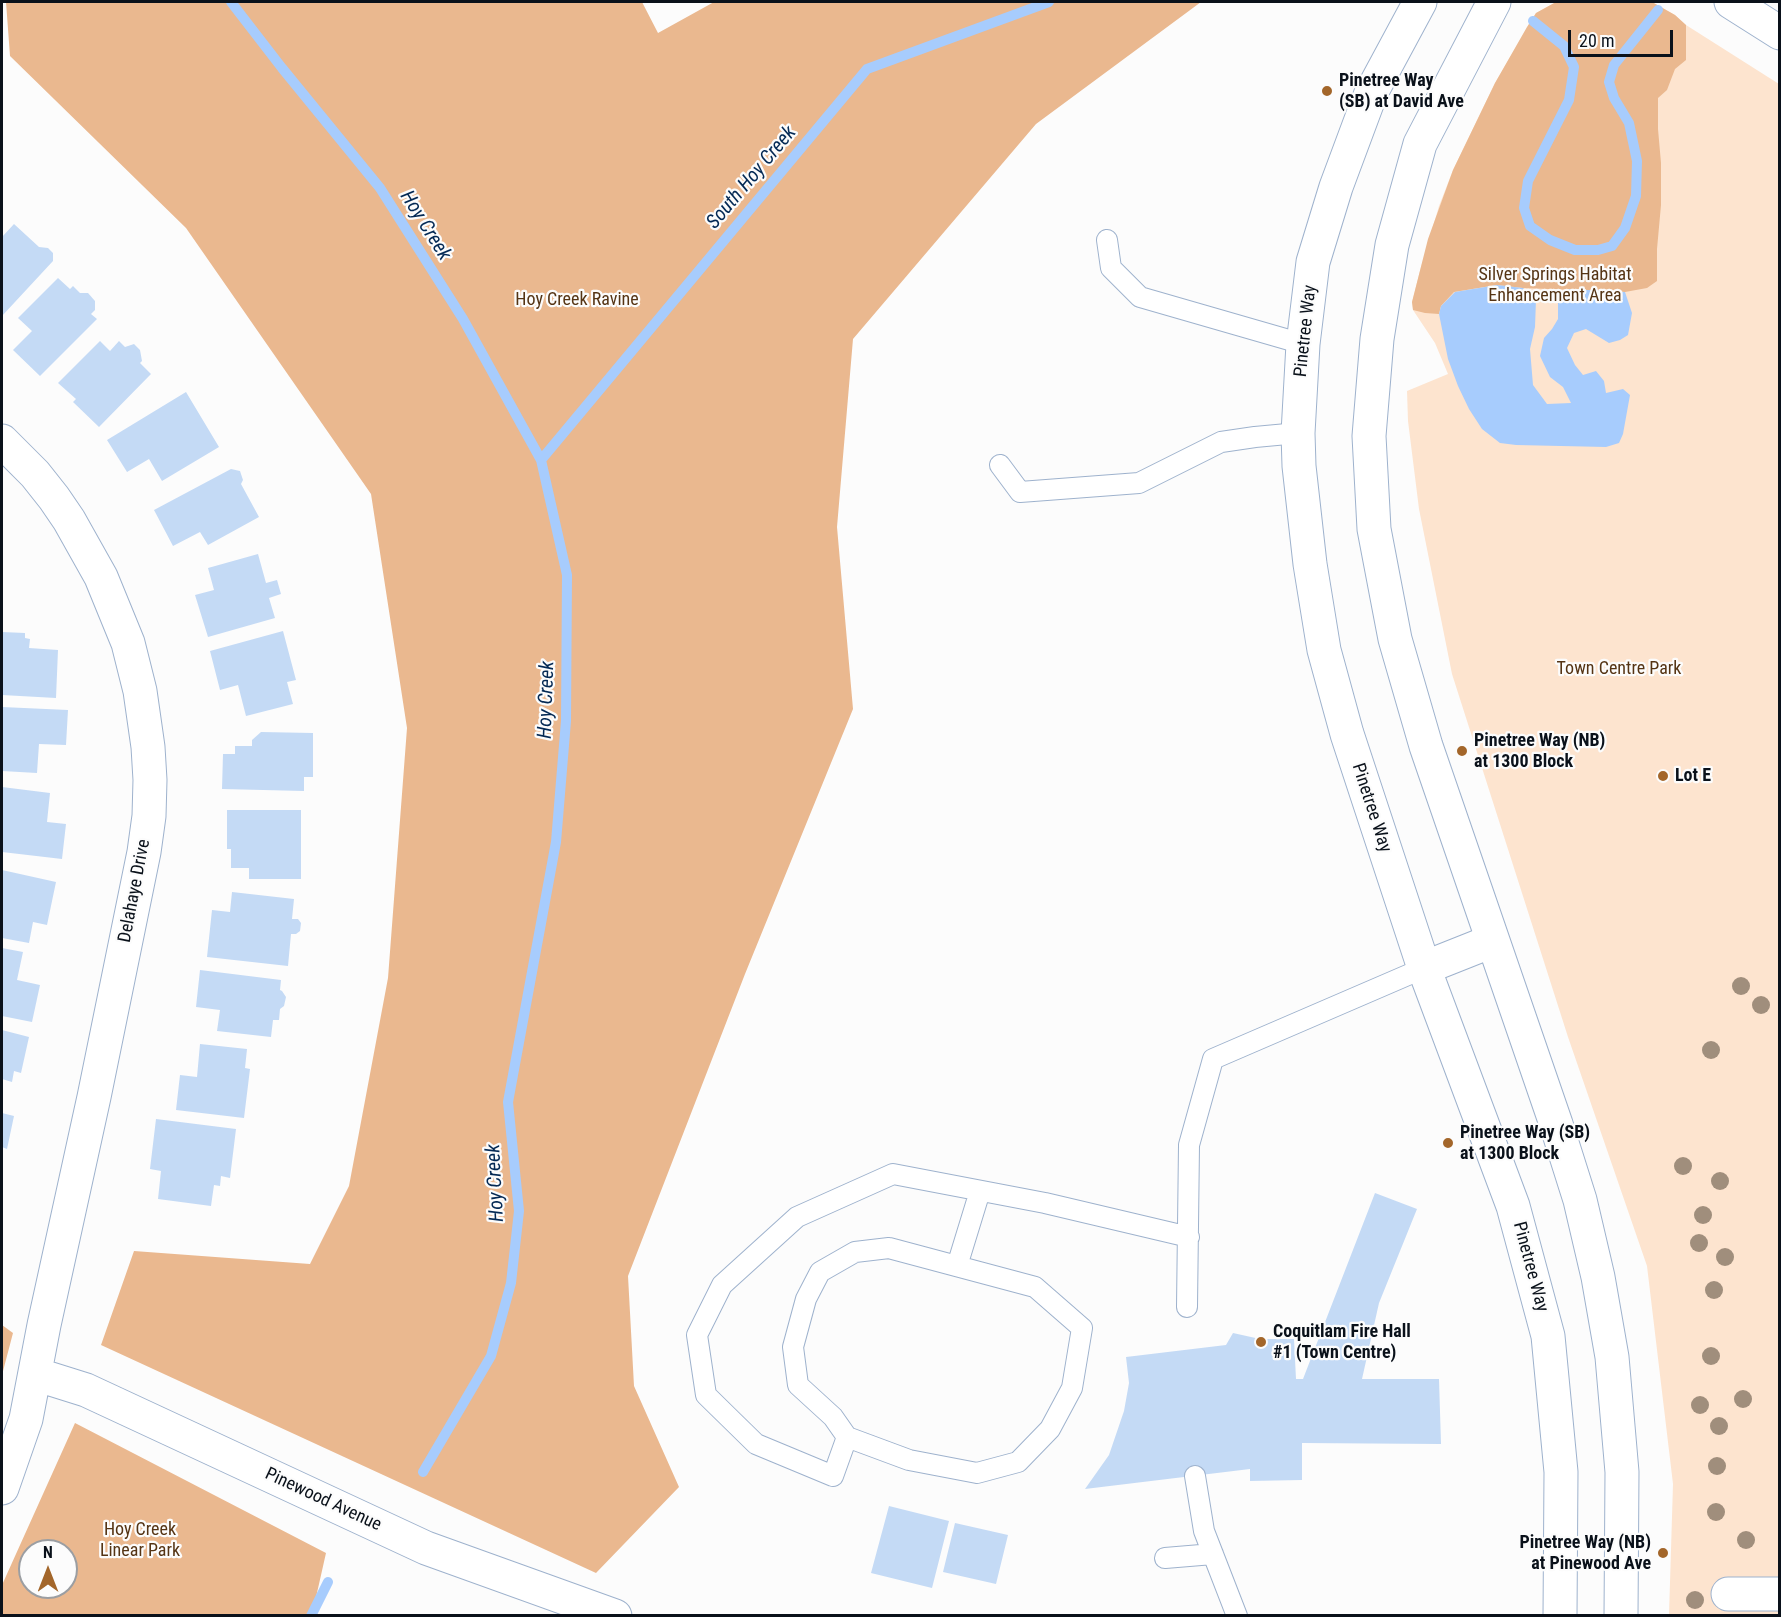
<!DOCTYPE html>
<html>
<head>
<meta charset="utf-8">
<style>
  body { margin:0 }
  #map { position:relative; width:1781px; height:1617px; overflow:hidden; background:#fcfcfc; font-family:"Roboto Condensed",sans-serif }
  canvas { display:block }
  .frame { position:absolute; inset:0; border:3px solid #0a111a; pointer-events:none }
  .north { position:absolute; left:18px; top:1539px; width:60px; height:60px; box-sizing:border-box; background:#fcfcfc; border:2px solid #9b9ea2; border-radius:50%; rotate:0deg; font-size:16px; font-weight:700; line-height:24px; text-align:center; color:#0a111a }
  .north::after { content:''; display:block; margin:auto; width:21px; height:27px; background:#a3662a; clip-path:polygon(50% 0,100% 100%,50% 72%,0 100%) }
  .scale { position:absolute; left:1568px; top:30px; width:105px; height:27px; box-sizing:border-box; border:3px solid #0a111a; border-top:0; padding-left:8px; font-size:18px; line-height:21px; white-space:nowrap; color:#0a111a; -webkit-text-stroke:4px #fcfcfc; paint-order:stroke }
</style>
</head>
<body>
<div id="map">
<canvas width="1781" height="1617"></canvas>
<div class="frame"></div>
<div class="north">N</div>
<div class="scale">20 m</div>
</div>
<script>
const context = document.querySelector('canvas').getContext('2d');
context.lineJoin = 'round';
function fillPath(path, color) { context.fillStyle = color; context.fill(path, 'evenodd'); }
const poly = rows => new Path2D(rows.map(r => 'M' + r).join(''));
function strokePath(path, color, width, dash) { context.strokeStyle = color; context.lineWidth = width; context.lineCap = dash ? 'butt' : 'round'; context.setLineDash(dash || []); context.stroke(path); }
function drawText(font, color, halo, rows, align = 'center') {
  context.font = font + ' "Roboto Condensed",sans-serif'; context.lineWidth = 4.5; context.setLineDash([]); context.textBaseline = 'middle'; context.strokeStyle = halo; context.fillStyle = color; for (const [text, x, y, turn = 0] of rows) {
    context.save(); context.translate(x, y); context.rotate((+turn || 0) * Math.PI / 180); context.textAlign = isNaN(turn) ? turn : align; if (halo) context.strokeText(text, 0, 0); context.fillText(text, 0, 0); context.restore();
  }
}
fillPath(poly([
  [1556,2,1652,2,1675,15,1686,25,1779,84,1779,1615,1669,1615,1673,1484,1647,1266,1568,1037,1452,674,1419,509,1408,421,1407,391,1448,374,1435,343,1413,310,1412,302,1421,267,1439,206,1453,170,1495,83,1536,13]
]), '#fde4cf');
fillPath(poly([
  [6,2,642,2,658,33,714,2,1201,2,1036,124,853,339,837,527,853,709,745,974,628,1276,634,1386,679,1487,596,1573,101,1345,134,1251,310,1264,349,1186,388,978,407,728,371,494,186,228,10,56],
  [1556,2,1652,2,1675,15,1686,25,1686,60,1675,69,1667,90,1658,98,1658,129,1661,163,1661,205,1657,249,1657,281,1647,288,1625,292,1523,288,1497,285,1454,292,1441,306,1439,314,1425,313,1413,310,1412,302,1428,239,1453,170,1495,83,1527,27,1536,13],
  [2,1325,13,1333,2,1375],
  [75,1423,326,1553,312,1615,2,1615,2,1585],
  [30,1551,66,1551,66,1587,30,1587]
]), '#eab88f');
fillPath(poly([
  [1497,285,1523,288,1536,300,1535,327,1530,349,1533,385,1547,404,1571,403,1563,387,1550,377,1540,356,1544,338,1552,329,1558,319,1558,300,1569,289,1625,292,1632,313,1628,335,1620,340,1609,343,1586,329,1574,333,1567,348,1575,365,1583,375,1596,371,1604,381,1606,393,1623,389,1630,395,1623,434,1619,443,1606,447,1516,445,1500,443,1482,429,1469,409,1458,386,1448,359,1439,314,1441,306,1455,292]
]), '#a7ccfd');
strokePath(poly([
  [231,2,282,68,380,188,463,319,541,460,567,575,566,721,556,842,508,1102,519,1211,511,1283,491,1356,423,1472],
  [1533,21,1564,46,1574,67,1569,100,1528,181,1524,208,1530,226,1550,240,1575,250,1598,250,1612,246,1625,228,1636,196,1637,161,1629,123,1614,98,1609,82,1614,65,1658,10],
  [541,460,867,69,1049,2],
  [311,1616,328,1582]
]), '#a7ccfd', 10);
fillPath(poly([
  [14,224,39,247,48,248,53,253,53,261,2,316,2,237],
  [58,278,70,289,73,286,80,293,88,293,95,301,95,310,91,314,97,319,40,376,13,350,32,331,18,318],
  [100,341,110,351,119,341,125,347,134,344,140,350,142,361,140,363,151,374,99,427,73,402,76,399,58,383],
  [186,392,219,447,162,481,149,459,127,472,107,440],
  [231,469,240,471,243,480,241,484,259,517,208,545,200,532,173,546,154,510],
  [258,554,266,583,277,580,281,594,269,598,275,618,208,637,195,595,214,590,208,568],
  [283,631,296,680,287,682,293,704,246,716,238,685,220,690,210,651],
  [2,632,25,633,25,638,30,639,29,648,58,650,56,698,2,695],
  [2,707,68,710,66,745,39,744,37,773,2,771],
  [261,732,313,733,313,777,304,777,304,791,222,789,223,754,235,754,235,746,252,746,252,740],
  [2,787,50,793,47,822,66,824,62,859,2,852],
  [227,810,301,810,301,879,249,879,249,868,231,868,231,849,227,849],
  [2,870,56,882,47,925,33,922,29,943,2,938],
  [232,892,294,899,292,919,298,919,301,923,300,931,296,934,291,934,288,966,207,957,212,910,230,912],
  [2,948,23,952,17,980,40,985,32,1022,2,1016],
  [200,970,281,980,280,990,282,991,286,997,284,1006,280,1009,279,1020,273,1020,271,1037,217,1031,220,1010,196,1007],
  [2,1030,29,1037,21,1073,14,1071,12,1082,2,1079],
  [200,1044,247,1049,245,1068,250,1069,244,1118,176,1110,180,1075,197,1077],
  [2,1113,14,1116,7,1149,2,1147],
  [156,1119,236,1129,230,1178,221,1176,220,1186,214,1185,211,1206,158,1199,161,1171,150,1169],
  [1375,1193,1417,1209,1379,1303,1362,1379,1439,1379,1441,1444,1302,1443,1302,1480,1250,1481,1250,1469,1085,1489,1109,1455,1124,1411,1129,1383,1126,1357,1226,1345,1233,1333,1260,1339,1294,1339,1296,1379,1303,1379],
  [889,1506,949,1521,932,1588,871,1573],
  [955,1523,1008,1535,996,1584,943,1572]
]), '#c4daf5');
const lane = poly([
  [1107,240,1111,268,1140,297,1303,344],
  [1000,465,1020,492,1139,483,1221,442,1255,437,1298,433],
  [889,1248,1035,1287,1082,1328,1072,1388,1050,1429,1018,1462,977,1473,909,1460,847,1437,833,1417,798,1385,793,1347,806,1299,820,1272,855,1252,889,1248],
  [957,1266,980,1191],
  [1187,1307,1189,1145,1213,1059,1424,968],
  [847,1437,833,1476,756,1444,706,1395,697,1335,722,1285,797,1217,893,1174,1045,1203,1189,1237],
  [1195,1476,1204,1531,1237,1616],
  [1165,1558,1213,1554]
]);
const street = poly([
  [1424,968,1492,941],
  [1728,1594,1780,1594]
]);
const secondary = poly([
  [1420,2,1371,93,1336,187,1313,262,1303,344,1298,433,1299,466,1310,564,1324,650,1347,734,1424,968,1513,1206,1548,1336,1561,1472,1560,1616],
  [1494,2,1420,144,1392,245,1377,339,1369,436,1374,529,1395,639,1426,746,1556,1124,1580,1200,1598,1277,1612,1357,1622,1472,1621,1616],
  [1731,2,1780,33],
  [2,441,35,474,54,498,69,520,101,577,128,643,140,691,148,747,150,780,149,816,144,852,94,1097,44,1325,26,1419,2,1488],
  [35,1374,86,1390,426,1548,615,1616]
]);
strokePath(lane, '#9eb2cd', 22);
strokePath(street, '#9eb2cd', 35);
strokePath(secondary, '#9eb2cd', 35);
strokePath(lane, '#fff', 20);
strokePath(street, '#fff', 33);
strokePath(secondary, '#fff', 33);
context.fillStyle = '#a08e7c';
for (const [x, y] of [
  [1741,986],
  [1761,1005],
  [1711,1050],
  [1683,1166],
  [1720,1181],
  [1703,1215],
  [1699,1243],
  [1725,1257],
  [1714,1290],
  [1711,1356],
  [1743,1399],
  [1700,1405],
  [1719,1426],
  [1717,1466],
  [1716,1512],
  [1746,1540],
  [1695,1600]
]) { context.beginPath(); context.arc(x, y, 9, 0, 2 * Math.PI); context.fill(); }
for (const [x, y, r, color] of [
  [1327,91,6,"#a3662a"],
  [1462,751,6,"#a3662a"],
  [1663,776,6,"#a3662a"],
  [1448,1143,6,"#a3662a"],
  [1261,1342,6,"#a3662a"],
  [1663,1553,6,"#a3662a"]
]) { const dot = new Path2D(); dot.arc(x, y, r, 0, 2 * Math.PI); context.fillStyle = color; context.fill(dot); strokePath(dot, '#fcfcfc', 2); }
drawText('bold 18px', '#0a111a', '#fcfcfc', [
  ["Pinetree Way",1339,81],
  ["(SB) at David Ave",1339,102],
  ["Pinetree Way (NB)",1474,741],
  ["at 1300 Block",1474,762],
  ["Lot E",1675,776],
  ["Pinetree Way (SB)",1460,1133],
  ["at 1300 Block",1460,1154],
  ["Coquitlam Fire Hall",1273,1332],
  ["#1 (Town Centre)",1273,1353],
  ["Pinetree Way (NB)",1651,1543,"right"],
  ["at Pinewood Ave",1651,1564,"right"]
], 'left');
drawText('18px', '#553414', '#fcfcfc', [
  ["Silver Springs Habitat",1555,275],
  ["Enhancement Area",1555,296],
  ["Hoy Creek Ravine",577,300],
  ["Town Centre Park",1619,669],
  ["Hoy Creek",140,1530],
  ["Linear Park",140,1551]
]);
drawText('18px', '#0a111a', '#fcfcfc', [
  ["Pinetree Way",1306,331,-84],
  ["Pinetree Way",1371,808,72],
  ["Delahaye Drive",135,891,-79],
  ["Pinetree Way",1530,1267,75],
  ["Pinewood Avenue",323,1500,25]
]);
drawText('italic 20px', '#042954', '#fcfcfc', [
  ["South Hoy Creek",752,178,-50],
  ["Hoy Creek",425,226,58],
  ["Hoy Creek",547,700,-88],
  ["Hoy Creek",496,1183,-93]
]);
</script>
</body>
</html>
